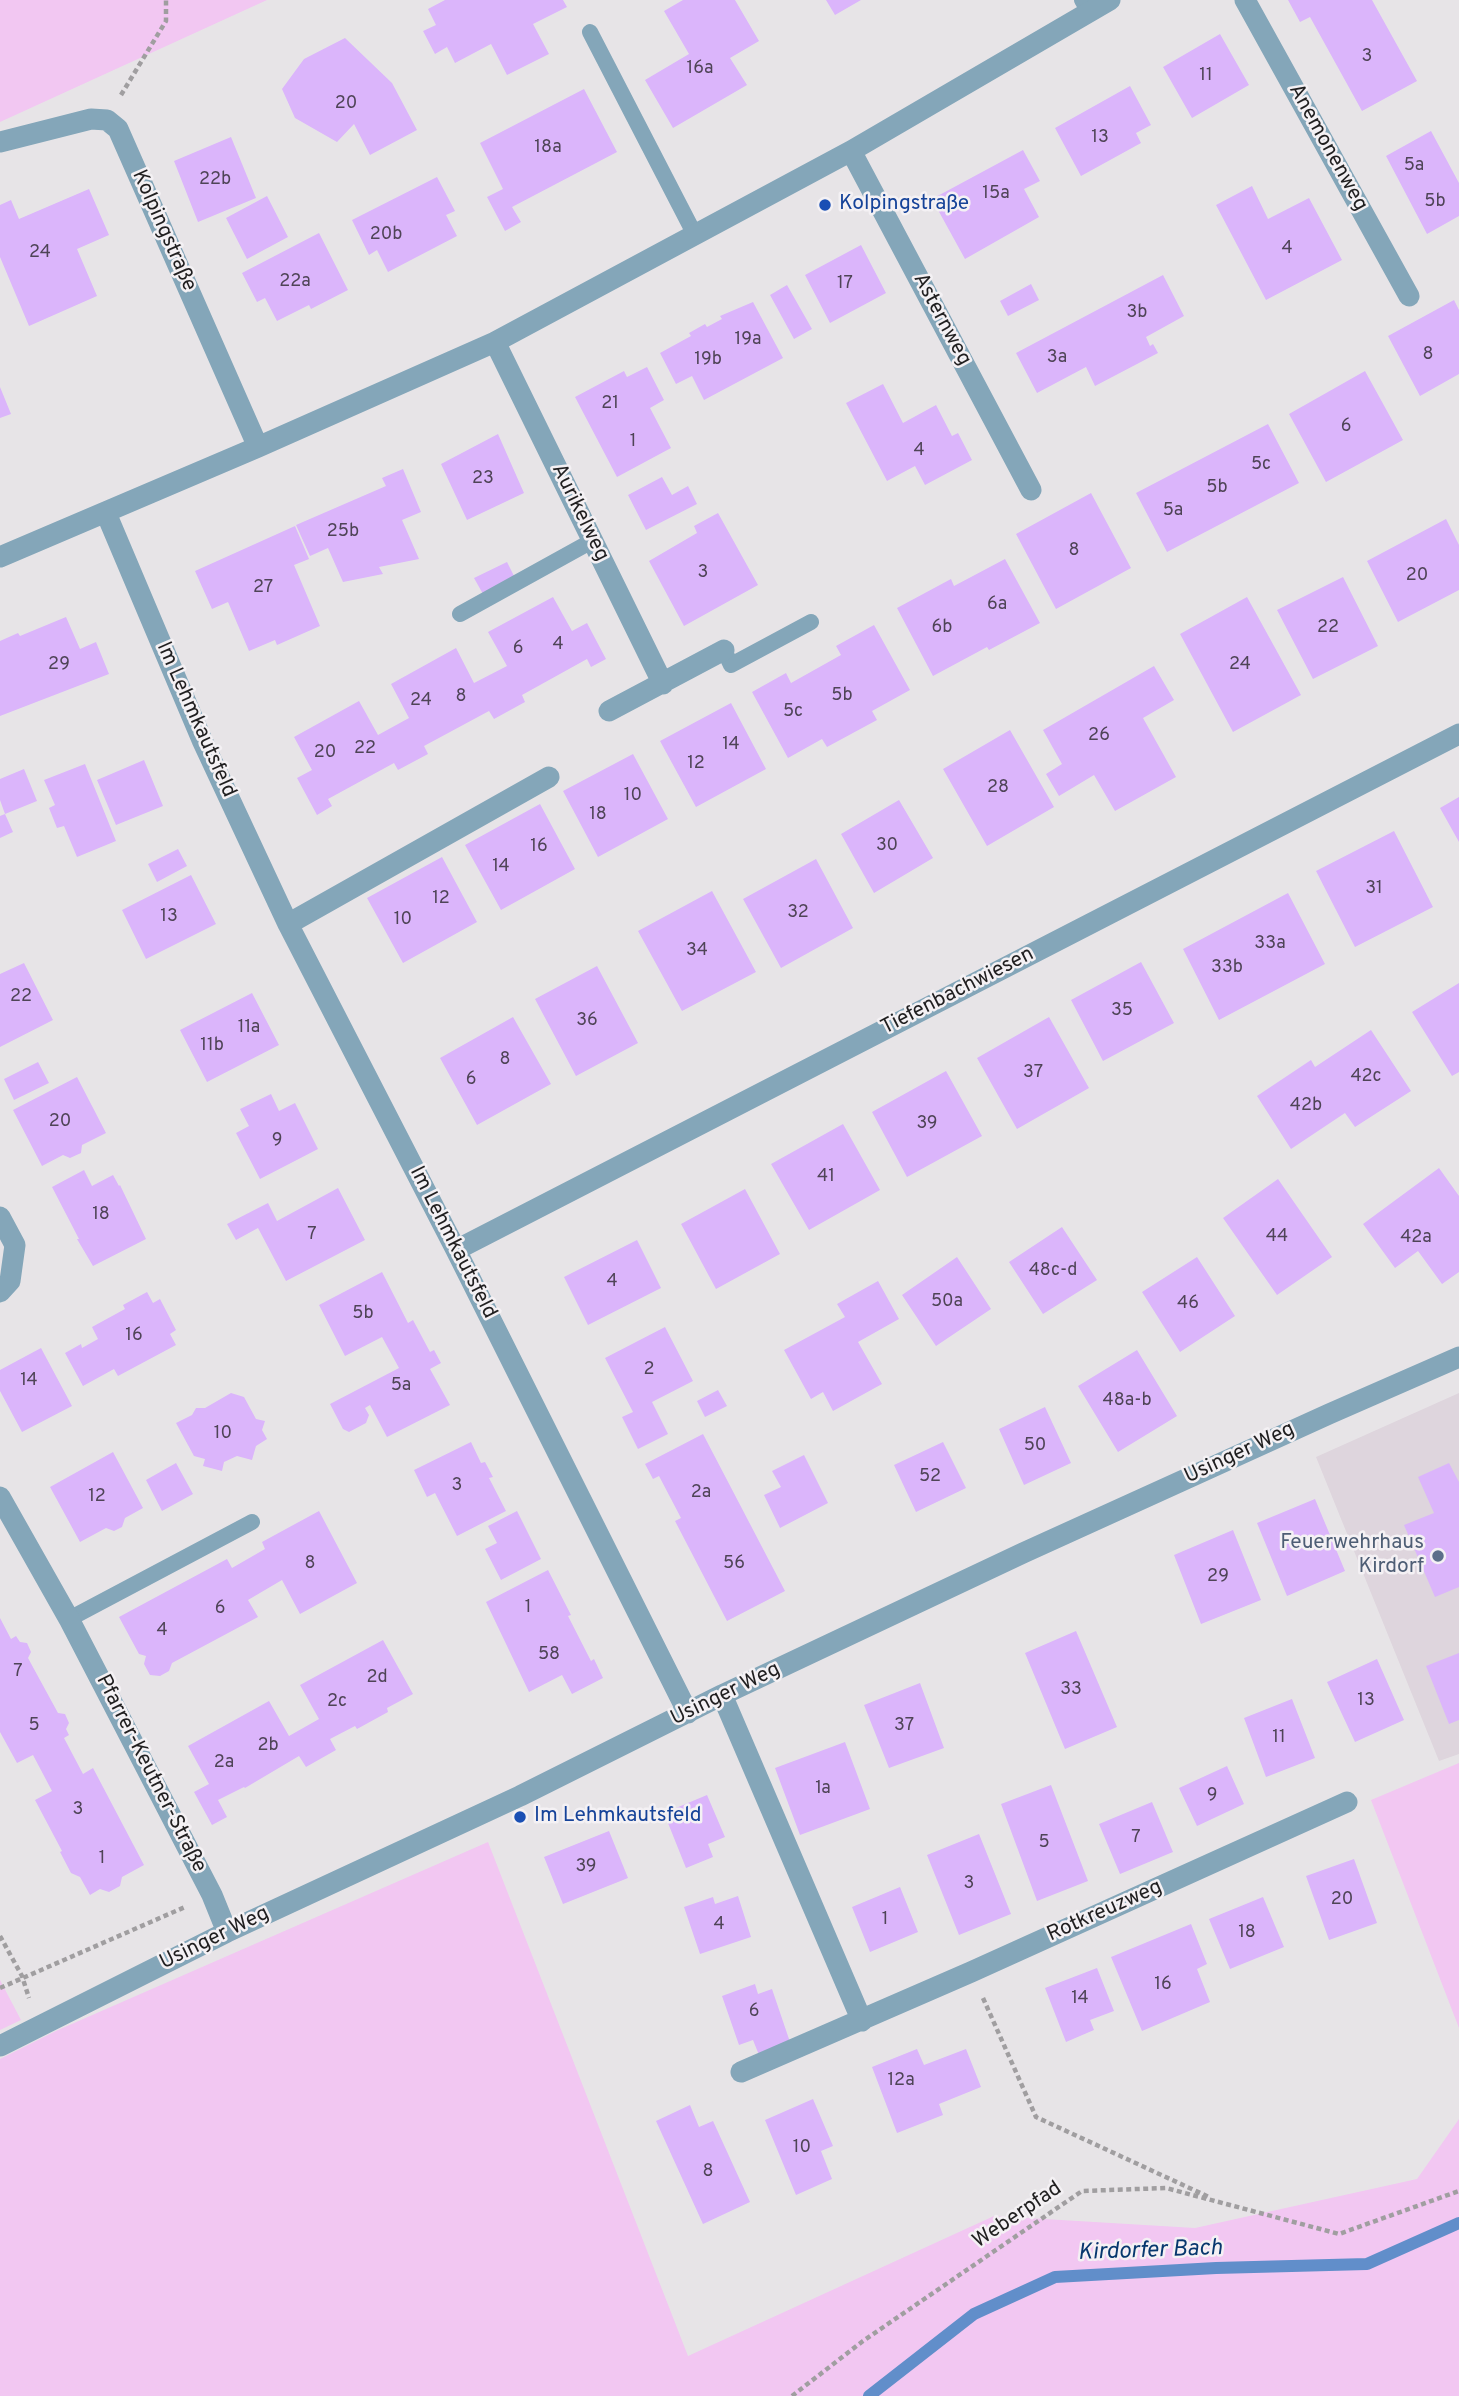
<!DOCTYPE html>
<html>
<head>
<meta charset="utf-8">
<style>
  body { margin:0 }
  canvas { display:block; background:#e7e4e7 }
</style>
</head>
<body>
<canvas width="1459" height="2396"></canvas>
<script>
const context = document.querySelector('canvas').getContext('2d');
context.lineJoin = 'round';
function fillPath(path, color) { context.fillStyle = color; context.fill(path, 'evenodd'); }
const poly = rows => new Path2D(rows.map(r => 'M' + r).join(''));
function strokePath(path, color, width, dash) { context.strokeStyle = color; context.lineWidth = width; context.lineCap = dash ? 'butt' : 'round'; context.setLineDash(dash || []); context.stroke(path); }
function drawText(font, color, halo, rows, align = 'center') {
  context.font = font + ' Overpass,sans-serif'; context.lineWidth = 5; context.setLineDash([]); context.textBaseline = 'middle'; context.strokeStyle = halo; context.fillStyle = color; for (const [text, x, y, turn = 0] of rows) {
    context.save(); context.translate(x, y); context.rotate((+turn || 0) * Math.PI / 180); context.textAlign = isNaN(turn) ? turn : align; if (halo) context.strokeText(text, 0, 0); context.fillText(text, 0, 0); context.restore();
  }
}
fillPath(poly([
  [1459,1393,1459,1754,1439,1761,1316,1457]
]), '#ded5dd');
fillPath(poly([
  [0,0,267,0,0,122],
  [1459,1763,1459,2028,1371,1800],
  [488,1842,688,2356,994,2216,1195,2228,1417,2179,1459,2119,1459,2396,0,2396,0,2059,58,2030],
  [0,1980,21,2020,0,2030]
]), '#f2c7f2');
strokePath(poly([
  [869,2396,974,2314,1055,2277,1216,2268,1367,2264,1459,2223]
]), '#618eca', 12);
fillPath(poly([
  [445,0,563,0,567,7,533,24,549,54,507,75,491,44,455,63,447,47,435,54,423,31,436,25,428,9],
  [683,0,735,0,759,41,730,58,747,85,673,128,645,80,689,54,664,11],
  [826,0,861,0,835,15],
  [1288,0,1372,0,1417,81,1362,111,1310,17,1300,22],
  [1220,34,1249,85,1192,118,1163,67],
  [345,38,392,83,417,130,370,155,354,124,337,142,295,118,282,89,304,59],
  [1130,86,1151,125,1136,133,1141,143,1081,176,1055,128],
  [584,89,617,152,512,207,521,222,505,231,487,197,503,189,480,143],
  [1431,131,1459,183,1459,216,1427,234,1386,156],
  [231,137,256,198,198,222,174,161],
  [1023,150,1040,181,1024,189,1039,217,965,259,932,199],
  [437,177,455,211,446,215,457,236,388,272,377,250,369,255,352,220],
  [1252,186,1268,219,1309,198,1342,260,1266,300,1216,205],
  [89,189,109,235,77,249,97,296,29,326,0,257,0,205,11,200,19,219],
  [267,196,288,237,247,259,226,218],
  [319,233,348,290,311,309,309,305,277,321,265,298,257,302,242,273],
  [861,245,886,293,830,323,805,275],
  [1163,275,1184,316,1146,337,1150,346,1153,344,1158,353,1095,386,1086,367,1037,393,1016,353],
  [1031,284,1039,300,1008,316,1000,301],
  [787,285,812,329,794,339,770,295],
  [1454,300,1459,310,1459,374,1420,396,1388,336],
  [753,302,783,358,704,400,692,376,676,384,660,353,691,336,689,333,705,324,707,327,722,319,720,316],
  [647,367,664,400,650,408,671,448,617,477,575,397,624,371,627,377],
  [1365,371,1403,440,1326,482,1289,414],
  [883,384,903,423,936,405,952,436,958,433,972,460,925,485,915,466,887,481,846,403],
  [0,387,11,414,0,418],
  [1268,424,1299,483,1167,552,1136,493],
  [498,434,524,493,467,520,441,464],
  [403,469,421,512,402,520,419,559,379,567,383,574,343,582,328,548,310,556,296,525,386,486,382,478],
  [662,477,672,495,688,486,697,504,646,530,628,495],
  [1091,493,1131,568,1056,609,1016,534],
  [718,513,758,585,684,626,649,561,697,533,694,526],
  [1446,519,1459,545,1459,590,1398,622,1367,561],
  [295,526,309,559,294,565,320,626,277,645,275,640,249,651,228,602,212,609,195,571],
  [1005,559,1040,623,989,650,987,647,933,676,897,608,951,579,954,586],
  [507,562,515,578,483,594,474,578],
  [1343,577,1378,646,1313,679,1277,610],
  [553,597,572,631,587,623,606,659,591,667,587,659,522,695,525,702,494,719,489,711,424,746,428,754,398,770,394,763,328,799,332,806,317,815,297,778,312,770,294,737,359,701,378,735,409,718,391,684,456,648,474,683,507,666,488,632],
  [1247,597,1301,695,1233,732,1180,634],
  [66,617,80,649,96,642,109,674,0,716,0,641,18,633,20,636],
  [874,625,910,690,872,711,877,720,827,747,822,739,788,758,752,692,786,673,791,683,841,655,836,646],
  [1154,666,1174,700,1143,718,1176,777,1115,811,1094,775,1059,796,1046,774,1062,764,1043,730],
  [731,703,766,769,696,807,660,741],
  [1010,730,1054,807,987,846,943,769],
  [633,754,668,819,598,857,563,791],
  [144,760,163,806,116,825,97,780],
  [85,764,116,841,77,857,64,826,57,828,49,808,55,805,44,780],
  [24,769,37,801,5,814,0,800,0,779],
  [1459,797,1459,842,1440,808],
  [899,800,933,858,874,893,841,834],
  [540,804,575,869,501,910,465,845],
  [5,814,13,832,0,838,0,816],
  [1394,831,1433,907,1355,947,1316,871],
  [178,849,187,866,157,882,148,864],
  [442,857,477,922,403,963,367,898],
  [816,859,853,928,781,968,743,899],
  [191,875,216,924,146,959,122,910],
  [712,891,756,972,682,1011,638,931],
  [1288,893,1325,964,1219,1020,1183,949],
  [1141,962,1174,1023,1103,1061,1071,1000],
  [24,963,53,1020,0,1047,0,974],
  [597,966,638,1043,576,1076,535,999],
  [1459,983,1459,1072,1452,1076,1412,1012],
  [252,993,279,1045,207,1082,180,1030],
  [513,1017,551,1084,477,1125,440,1058],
  [1049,1017,1089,1088,1017,1129,977,1058],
  [1371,1030,1411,1091,1355,1127,1345,1113,1291,1149,1257,1096,1311,1060,1315,1067],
  [38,1062,49,1083,14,1100,4,1079],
  [946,1071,982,1136,907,1177,872,1112],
  [77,1077,106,1133,82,1145,81,1153,70,1158,63,1155,42,1166,13,1110],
  [271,1094,279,1111,295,1103,318,1149,260,1179,236,1133,249,1126,240,1109],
  [843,1124,880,1190,809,1230,771,1164],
  [1439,1168,1459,1196,1459,1272,1442,1284,1418,1251,1395,1268,1363,1224],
  [84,1170,92,1186,113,1175,119,1186,120,1185,146,1239,93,1266,77,1239,79,1239,52,1187],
  [1278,1179,1332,1257,1277,1295,1223,1218],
  [338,1188,365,1240,286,1281,258,1228,236,1240,227,1224,268,1203,277,1221],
  [745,1189,780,1254,716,1289,681,1224],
  [1062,1227,1097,1280,1043,1314,1009,1262],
  [637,1240,661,1288,588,1325,564,1277],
  [957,1257,991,1309,936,1346,902,1295],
  [1197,1257,1235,1316,1180,1352,1142,1292],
  [382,1272,408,1323,413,1320,430,1352,434,1350,441,1363,430,1369,450,1405,387,1437,370,1405,365,1408,369,1415,366,1423,349,1432,343,1429,330,1404,399,1368,382,1337,345,1356,319,1305],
  [878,1281,899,1319,858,1342,882,1384,833,1411,823,1392,811,1399,784,1350,845,1317,837,1304],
  [147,1292,153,1303,160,1299,176,1330,170,1334,176,1345,118,1376,114,1369,83,1386,65,1353,81,1344,82,1348,98,1339,92,1327,125,1309,123,1305],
  [665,1327,693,1381,652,1402,668,1434,638,1449,622,1417,633,1412,605,1358],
  [41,1348,72,1406,22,1432,0,1391,0,1370],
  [1137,1350,1177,1416,1118,1452,1078,1386],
  [718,1390,727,1406,705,1417,697,1401],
  [231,1393,244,1397,256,1419,265,1421,262,1430,267,1439,256,1446,252,1460,237,1456,224,1462,222,1471,203,1466,205,1459,194,1456,176,1423,192,1415,196,1408,205,1408],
  [1045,1407,1071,1463,1024,1485,999,1429],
  [703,1434,785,1591,727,1621,675,1521,681,1518,659,1476,653,1479,645,1464],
  [471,1442,481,1463,485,1462,493,1477,489,1478,506,1511,457,1536,435,1493,427,1497,414,1470],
  [943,1442,966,1488,916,1512,894,1465],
  [113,1452,143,1508,125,1518,122,1527,114,1531,106,1528,80,1542,50,1487],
  [804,1455,828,1503,780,1528,764,1495,781,1487,772,1471],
  [176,1463,193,1494,162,1511,146,1480],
  [1449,1463,1459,1482,1459,1587,1435,1597,1404,1525,1434,1513,1418,1477],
  [1315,1499,1345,1571,1287,1596,1257,1523],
  [319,1511,357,1583,300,1614,282,1580,248,1600,258,1617,172,1663,169,1671,160,1676,150,1675,144,1664,146,1656,139,1654,119,1617,227,1559,232,1568,265,1549,262,1542],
  [517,1511,541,1559,501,1580,485,1549,497,1543,488,1526],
  [1233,1530,1261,1600,1201,1624,1174,1555],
  [548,1570,571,1615,568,1616,591,1661,594,1659,603,1678,572,1694,562,1675,529,1692,486,1602],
  [0,1618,11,1639,16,1636,20,1642,27,1643,31,1652,28,1658,58,1713,65,1714,69,1723,66,1729,69,1735,64,1738,83,1774,93,1768,144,1865,122,1877,120,1886,109,1892,100,1889,90,1895,80,1877,71,1873,60,1852,62,1851,35,1800,52,1791,33,1755,17,1763,0,1732],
  [1076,1631,1117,1727,1065,1749,1025,1653],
  [383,1640,413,1694,387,1708,388,1712,357,1729,355,1726,330,1739,336,1750,306,1767,299,1756,245,1788,244,1787,218,1800,227,1817,212,1825,194,1792,209,1784,188,1746,269,1701,289,1736,319,1719,300,1685],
  [1459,1653,1459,1720,1449,1724,1426,1666],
  [1377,1659,1404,1720,1355,1742,1327,1682],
  [920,1683,944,1748,889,1768,864,1705],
  [1292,1699,1315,1758,1266,1777,1244,1718],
  [845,1742,870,1809,800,1835,775,1768],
  [1227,1766,1244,1804,1197,1826,1179,1788],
  [1051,1785,1088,1881,1037,1901,1001,1804],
  [707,1795,725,1837,708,1844,713,1857,686,1868,664,1813],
  [1152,1802,1173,1852,1120,1874,1099,1824],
  [609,1831,628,1878,563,1904,544,1857],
  [979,1834,1011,1914,959,1935,927,1855],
  [1354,1859,1377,1923,1329,1940,1306,1876],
  [900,1887,918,1932,870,1952,852,1907],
  [738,1896,751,1937,700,1954,684,1907,713,1897,715,1904],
  [1263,1897,1284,1947,1230,1969,1209,1919],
  [1191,1924,1207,1964,1197,1969,1210,2002,1142,2031,1111,1957],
  [1097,1968,1114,2011,1090,2020,1094,2030,1066,2042,1045,1988],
  [755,1984,758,1994,772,1989,790,2042,759,2055,753,2040,739,2045,722,1996],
  [917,2049,924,2065,966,2049,981,2087,939,2104,943,2115,897,2133,872,2067],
  [813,2099,833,2146,821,2151,832,2179,796,2195,765,2120],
  [690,2105,699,2127,713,2121,750,2202,703,2224,656,2121]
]), '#dbb5fb');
strokePath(poly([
  [121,95,166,21,166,0],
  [0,1936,22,1976,29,1998],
  [0,1988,185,1907],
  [983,1998,1036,2117,1209,2197],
  [792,2396,863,2341,1082,2191,1166,2188,1339,2234,1459,2191]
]), '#a09ea0', 4.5, [5, 3.5]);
strokePath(poly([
  [1082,0,1089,12],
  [590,32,695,235],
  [460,614,592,541],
  [724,650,731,665,811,622],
  [69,1619,252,1522]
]), '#84a6b9', 16);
strokePath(poly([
  [1245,0,1409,296],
  [0,142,91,119,107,120,118,129,258,447],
  [851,151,1031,490],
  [495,342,663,684],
  [106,513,202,740,288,924,456,1250,688,1713],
  [0,557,258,447,495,342,851,151,1110,0],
  [609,711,724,650],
  [288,924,549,777],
  [0,1217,15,1245,10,1281,0,1292],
  [456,1250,1459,734],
  [0,1497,69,1619,212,1895,227,1932],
  [722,1695,862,2021],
  [0,2046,227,1932,520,1796,722,1695,1023,1553,1329,1414,1459,1357],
  [741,2072,971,1972,1347,1802]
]), '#84a6b9', 21);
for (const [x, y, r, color] of [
  [825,205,7,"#1a4fb4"],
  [1438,1556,7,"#5c6f8a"],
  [520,1817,7,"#1a4fb4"]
]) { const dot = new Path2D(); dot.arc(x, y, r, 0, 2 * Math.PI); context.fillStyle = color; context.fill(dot); strokePath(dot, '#f4f1f4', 2.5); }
drawText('18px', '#4f4457', null, [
  ["3",1367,57],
  ["16a",700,69],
  ["11",1206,76],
  ["20",346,104],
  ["13",1100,138],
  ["18a",548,148],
  ["5a",1414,166],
  ["22b",215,180],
  ["15a",996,194],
  ["5b",1435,202],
  ["20b",386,235],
  ["4",1287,249],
  ["24",40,253],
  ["22a",295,282],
  ["17",845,284],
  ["3b",1137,313],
  ["19a",748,340],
  ["8",1428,355],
  ["3a",1057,358],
  ["19b",708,360],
  ["21",610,404],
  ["6",1346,427],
  ["1",633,442],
  ["4",919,451],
  ["5c",1261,465],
  ["23",483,479],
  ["5b",1217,488],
  ["5a",1173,511],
  ["25b",343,532],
  ["8",1074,551],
  ["3",703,573],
  ["20",1417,576],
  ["27",263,588],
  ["6a",997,605],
  ["6b",942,628],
  ["22",1328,628],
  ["4",558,645],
  ["6",518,649],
  ["29",59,665],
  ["24",1240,665],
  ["5b",842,696],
  ["8",461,697],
  ["24",421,701],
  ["5c",793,712],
  ["26",1099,736],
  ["14",731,745],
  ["22",365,749],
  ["20",325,753],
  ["12",696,764],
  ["28",998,788],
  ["10",633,796],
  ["18",598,815],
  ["30",887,846],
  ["16",539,847],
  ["14",501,867],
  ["31",1374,889],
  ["12",441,899],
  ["32",798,913],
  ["13",169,917],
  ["10",403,920],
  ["33a",1270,944],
  ["34",697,951],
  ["33b",1227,968],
  ["22",21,997],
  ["35",1122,1011],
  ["36",587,1021],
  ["11a",249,1028],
  ["11b",212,1046],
  ["8",505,1060],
  ["37",1033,1073],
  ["42c",1366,1077],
  ["6",471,1080],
  ["42b",1306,1106],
  ["20",60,1122],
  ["39",927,1124],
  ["9",277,1141],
  ["41",826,1177],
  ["18",101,1215],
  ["7",312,1235],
  ["44",1277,1237],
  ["42a",1416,1238],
  ["48c-d",1053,1271],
  ["4",612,1282],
  ["50a",947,1302],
  ["46",1188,1304],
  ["5b",363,1314],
  ["16",134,1336],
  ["2",649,1370],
  ["14",29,1381],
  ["5a",401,1386],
  ["48a-b",1127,1401],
  ["10",223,1434],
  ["50",1035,1446],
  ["52",930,1477],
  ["3",457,1486],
  ["2a",701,1493],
  ["12",97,1497],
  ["8",310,1564],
  ["56",734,1564],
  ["29",1218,1577],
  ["1",528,1608],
  ["6",220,1609],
  ["4",162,1631],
  ["58",549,1655],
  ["7",18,1672],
  ["2d",377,1678],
  ["33",1071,1690],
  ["13",1366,1701],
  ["2c",337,1702],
  ["5",34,1726],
  ["37",904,1726],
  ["11",1279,1738],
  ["2b",268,1746],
  ["2a",224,1763],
  ["1a",823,1789],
  ["9",1212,1796],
  ["3",78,1810],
  ["7",1136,1838],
  ["5",1044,1843],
  ["1",102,1859],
  ["39",586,1867],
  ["3",969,1884],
  ["20",1342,1900],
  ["1",885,1920],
  ["4",719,1925],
  ["18",1247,1933],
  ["16",1163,1985],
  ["14",1080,1999],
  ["6",754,2012],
  ["12a",901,2081],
  ["10",802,2148],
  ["8",708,2172]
]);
drawText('21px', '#201f20', '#f4f1f4', [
  ["Anemonenweg",1327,148,61],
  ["Kolpingstraße",163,231,66],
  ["Asternweg",941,320,62],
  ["Aurikelweg",579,513,64],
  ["Im Lehmkautsfeld",195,720,66],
  ["Tiefenbachwiesen",958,992,-27],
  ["Im Lehmkautsfeld",452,1243,63],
  ["Usinger Weg",1240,1454,-25],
  ["Usinger Weg",726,1695,-26],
  ["Pfarrer-Keutner-Straße",150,1774,63],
  ["Rotkreuzweg",1105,1912,-24],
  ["Usinger Weg",215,1939,-26],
  ["Weberpfad",1018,2216,-34]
]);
drawText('21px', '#164399', '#f4f1f4', [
  ["Kolpingstraße",839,205],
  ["Im Lehmkautsfeld",534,1817]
], 'left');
drawText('21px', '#4e5e75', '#f4f1f4', [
  ["Feuerwehrhaus",1424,1544],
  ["Kirdorf",1424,1568]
], 'right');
drawText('italic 23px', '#07376e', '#f4f1f4', [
  ["Kirdorfer Bach",1150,2252,-2]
]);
</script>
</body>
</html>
